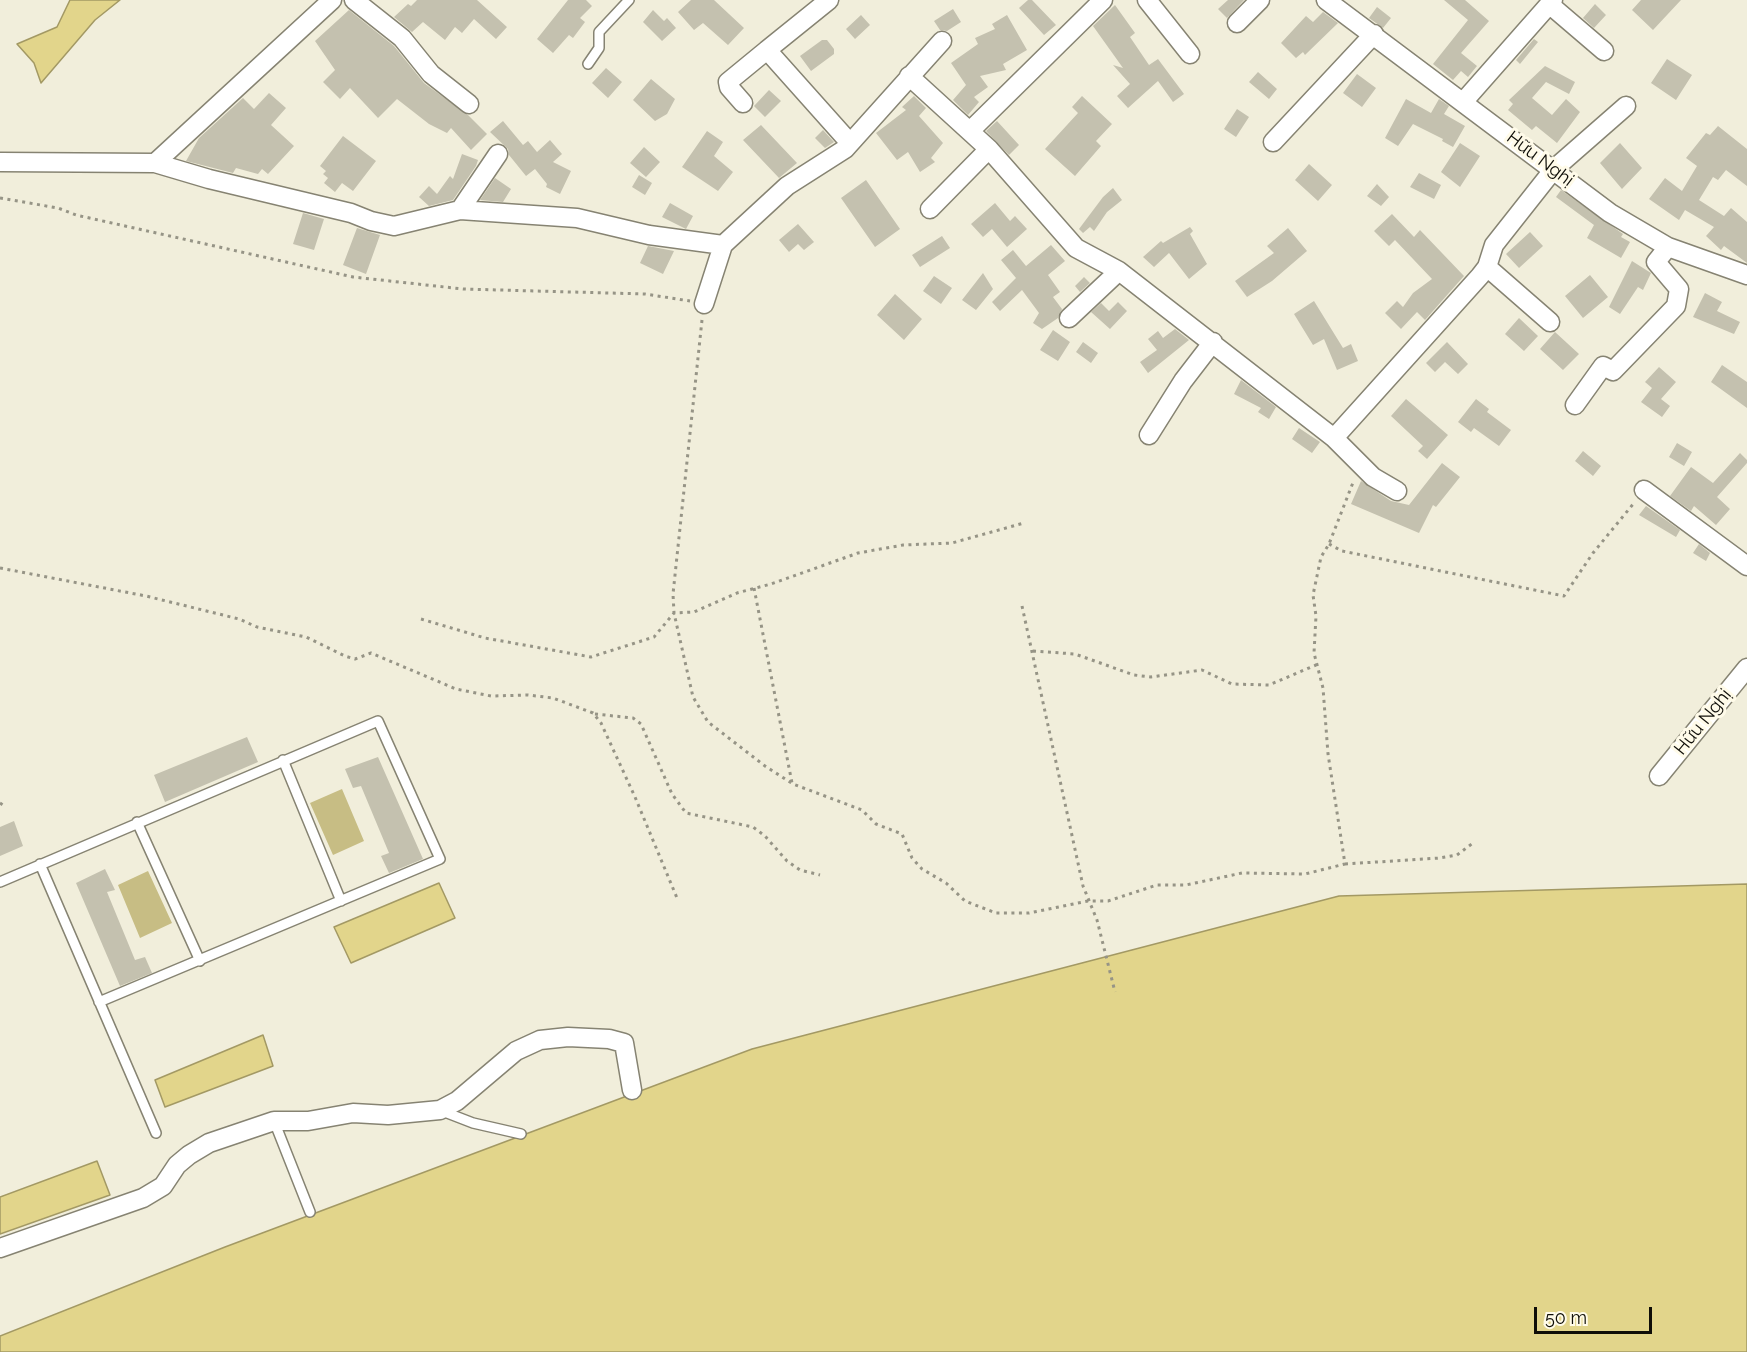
<!DOCTYPE html>
<html>
<head>
<meta charset="utf-8">
<style>
  body { margin:0 }
  #map { position:relative; width:1747px; height:1352px; overflow:hidden; background:#f1eedb; font-family:Raleway,sans-serif }
  canvas { display:block }
  .scale { position:absolute; left:1534px; top:1307px; width:118px; height:27px; box-sizing:border-box; border:3px solid #0f0e08; border-top:0; padding-left:8px; font-size:18px; line-height:21px; white-space:nowrap; color:#0f0e08; -webkit-text-stroke:4px #fffbe9; paint-order:stroke }
</style>
</head>
<body>
<div id="map">
<canvas width="1747" height="1352"></canvas>
<div class="scale">50 m</div>
</div>
<script>
const context = document.querySelector('canvas').getContext('2d');
context.lineJoin = 'round';
function fillPath(path, color) { context.fillStyle = color; context.fill(path, 'evenodd'); }
const poly = rows => new Path2D(rows.map(r => 'M' + r).join(''));
function strokePath(path, color, width, dash) { context.strokeStyle = color; context.lineWidth = width; context.lineCap = dash ? 'butt' : 'round'; context.setLineDash(dash || []); context.stroke(path); }
function drawText(font, color, halo, rows, align = 'center') {
  context.font = font + ' Raleway,sans-serif'; context.lineWidth = 6; context.setLineDash([]); context.textBaseline = 'middle'; context.strokeStyle = halo; context.fillStyle = color; for (const [text, x, y, turn = 0] of rows) {
    context.save(); context.translate(x, y); context.rotate((+turn || 0) * Math.PI / 180); context.textAlign = isNaN(turn) ? turn : align; if (halo) context.strokeText(text, 0, 0); context.fillText(text, 0, 0); context.restore();
  }
}
fillPath(poly([
  [342,789,364,841,333,855,310,803],
  [148,871,172,923,140,938,118,885]
]), '#c7bd84');
const water = poly([
  [70,0,120,0,95,20,41,83,34,63,17,44,57,27,70,0],
  [439,883,455,918,351,963,334,927,439,883],
  [1747,884,1747,1352,0,1352,0,1336,225,1247,752,1049,1339,896,1747,884],
  [263,1035,273,1066,165,1107,155,1080,263,1035],
  [97,1161,110,1195,0,1234,0,1197,97,1161]
]);
fillPath(water, '#e2d58b');
strokePath(water, '#a39964', 1.5);
fillPath(poly([
  [417,0,477,0,507,27,496,39,474,19,462,33,455,27,445,40,423,22,412,32,394,17,408,4,411,6],
  [568,0,586,0,592,6,580,18,585,22,573,38,569,35,553,53,537,39],
  [691,0,714,0,744,28,728,45,703,23,694,30,678,12],
  [1028,0,1032,0,1056,25,1044,35,1019,8],
  [1228,0,1244,0,1227,18,1218,9],
  [1444,0,1465,0,1489,21,1461,53,1477,66,1468,77,1461,71,1453,80,1433,64,1468,20],
  [1641,0,1681,0,1653,30,1632,10],
  [1595,4,1606,15,1594,28,1583,18],
  [1115,5,1135,33,1130,37,1149,65,1158,59,1184,94,1173,102,1158,81,1128,108,1117,96,1130,84,1113,65,1123,68,1093,26],
  [1377,7,1391,18,1383,28,1369,18],
  [953,9,961,22,947,31,940,30,934,21],
  [349,10,394,46,424,83,468,115,487,134,471,150,451,128,447,133,429,124,397,99,378,118,350,88,340,99,323,82,335,70,315,41],
  [653,10,664,21,667,18,676,28,662,41,643,22],
  [1323,12,1338,23,1305,55,1303,52,1296,58,1281,43,1306,16,1313,22],
  [861,15,870,25,855,39,846,29],
  [1007,15,1027,50,1003,64,1006,70,980,76,988,87,974,97,979,102,968,115,953,100,966,85,951,63,978,44,975,38,995,29,992,24],
  [1534,39,1538,42,1520,64,1516,60],
  [822,40,827,40,834,49,834,54,811,71,800,56],
  [1667,59,1692,75,1676,100,1651,83],
  [1545,66,1575,82,1569,94,1546,82,1532,98,1552,115,1566,99,1580,112,1557,143,1536,126,1532,130,1508,110,1513,104,1509,100],
  [606,68,622,82,608,98,592,83],
  [1258,72,1277,89,1269,99,1249,82],
  [1357,74,1376,88,1362,107,1343,93],
  [651,79,675,99,667,114,655,121,633,100],
  [769,90,781,101,765,117,754,106],
  [269,93,286,108,271,125,294,146,268,174,262,169,258,174,236,168,233,173,186,161,199,138,243,98,254,109],
  [914,96,926,108,919,116,943,143,931,158,935,162,920,172,908,152,897,160,876,133,906,110,902,107],
  [1082,96,1112,124,1096,141,1101,146,1075,176,1045,149,1078,113,1072,107],
  [1406,99,1431,113,1439,99,1449,106,1444,114,1465,126,1453,147,1442,141,1443,139,1413,124,1398,146,1385,138],
  [1237,109,1249,117,1236,137,1224,129],
  [503,121,523,145,528,141,537,152,550,140,562,154,553,162,571,171,560,194,546,187,547,184,535,169,526,176,509,155,508,149,490,132],
  [997,121,1019,145,1009,155,986,131],
  [761,125,797,163,779,178,743,140],
  [1718,126,1747,149,1747,186,1726,170,1718,180,1713,177,1699,200,1724,216,1731,208,1747,222,1747,263,1724,246,1721,250,1706,236,1714,227,1685,210,1679,220,1649,199,1665,178,1682,191,1697,166,1686,158,1706,133,1710,135],
  [823,130,834,142,825,148,815,138],
  [707,131,723,142,714,156,733,172,718,191,682,167],
  [343,136,376,161,353,191,342,183,335,192,324,183,328,178,323,174,326,171,320,166],
  [1460,143,1480,156,1460,187,1441,172],
  [1620,143,1642,168,1622,189,1600,163],
  [644,147,660,162,646,177,630,163],
  [462,154,478,160,476,166,453,200,429,206,419,197,429,186,437,194,450,176,453,179],
  [1309,164,1332,185,1318,201,1295,180],
  [1419,173,1441,185,1434,199,1410,187],
  [639,175,652,183,645,195,632,187],
  [495,178,511,189,503,202,480,200],
  [866,180,900,229,875,247,841,198],
  [1377,184,1389,197,1381,206,1367,196],
  [1113,188,1122,200,1107,212,1094,231,1090,227,1083,233,1079,229,1103,197],
  [1561,190,1623,234,1621,237,1630,242,1621,258,1587,238,1594,225,1556,197],
  [670,203,693,216,686,229,662,217],
  [995,203,1010,221,1015,216,1027,229,1007,247,992,229,983,237,971,224],
  [303,213,324,219,314,250,293,244],
  [1392,214,1414,237,1420,230,1464,276,1425,320,1417,312,1401,329,1385,313,1397,301,1403,307,1413,293,1432,279,1395,240,1389,246,1374,231],
  [798,224,814,242,804,250,798,244,789,252,779,240],
  [1190,227,1193,231,1190,234,1207,264,1189,279,1169,253,1154,267,1143,257,1161,241,1163,243],
  [357,228,380,235,366,274,343,265],
  [1288,228,1307,251,1272,281,1247,297,1235,281,1274,253,1267,246],
  [1530,232,1543,246,1519,268,1506,254],
  [942,236,950,248,920,267,912,255],
  [1051,245,1065,261,1048,275,1060,292,1053,297,1062,309,1058,318,1042,329,1033,323,1039,313,1022,290,1000,311,992,302,1016,278,1001,260,1013,250,1026,266],
  [648,246,674,251,663,274,640,263],
  [1632,261,1651,273,1643,290,1638,287,1620,314,1609,307],
  [983,273,993,289,976,310,962,300],
  [1590,275,1608,297,1583,318,1565,296],
  [934,276,952,288,941,304,923,291],
  [1084,277,1090,283,1080,292,1075,286],
  [1705,293,1722,302,1717,311,1740,322,1734,334,1693,317],
  [895,294,922,319,904,340,877,315],
  [1314,301,1343,348,1351,344,1358,361,1337,370,1324,339,1313,345,1294,314],
  [1118,302,1127,311,1110,329,1091,312,1101,303,1109,311],
  [1519,318,1538,336,1524,351,1505,334],
  [1175,329,1189,340,1148,373,1140,362,1157,350,1148,339,1158,331,1163,338],
  [1053,330,1070,342,1058,361,1040,350],
  [1555,332,1579,354,1563,370,1540,349],
  [1083,342,1098,353,1091,363,1076,352],
  [1447,342,1468,364,1458,374,1445,362,1435,372,1426,363],
  [1722,365,1747,382,1747,408,1711,382],
  [1659,367,1676,382,1661,399,1670,406,1662,417,1641,402,1652,388,1645,382],
  [1241,380,1276,407,1269,419,1258,412,1261,408,1234,394],
  [1406,399,1448,435,1427,459,1418,451,1423,446,1391,416],
  [1476,399,1489,409,1487,412,1511,430,1499,446,1474,428,1471,432,1458,422],
  [1299,428,1320,442,1312,453,1292,439],
  [1677,443,1692,452,1684,466,1669,457],
  [1583,451,1601,466,1593,476,1575,461],
  [1740,453,1747,460,1747,463,1717,497,1730,509,1716,525,1694,506,1691,511,1670,496,1691,467,1713,483],
  [1442,463,1460,477,1436,507,1433,505,1419,533,1351,504,1361,481,1391,501,1409,505],
  [1646,506,1680,530,1676,537,1639,515],
  [1699,544,1710,553,1706,561,1693,553],
  [247,737,258,762,165,802,154,775],
  [378,757,423,859,389,873,381,856,389,853,361,786,353,788,345,769],
  [14,821,23,846,0,856,0,827],
  [105,869,115,890,107,892,135,960,145,957,152,973,120,986,76,883]
]), '#c4c1af');
const lane = poly([
  [588,64,599,48,599,32,629,0],
  [283,760,341,901],
  [137,822,200,961],
  [40,864,156,1133],
  [0,882,378,721,440,859,99,1002],
  [442,1111,473,1123,521,1134],
  [274,1121,310,1212]
]);
const street = poly([
  [354,0,402,38,431,74,469,104],
  [829,0,767,50,850,143],
  [1147,0,1190,54],
  [1326,0,1610,213,1668,247,1747,275],
  [1549,4,1604,51],
  [1237,23,1260,0],
  [909,76,989,149,1076,248,1119,271,1334,438,1480,276,1487,267,1494,245,1554,169,1626,106],
  [1464,101,1553,0],
  [743,103,729,87,728,82,767,50],
  [970,131,1103,0],
  [1273,142,1374,34],
  [0,162,155,163,209,179,351,213,371,221,394,226,460,210,577,218,649,235,723,245,704,304],
  [155,163,332,0],
  [930,209,989,149],
  [460,210,498,154],
  [723,245,787,186,845,149,942,41],
  [1487,267,1550,322],
  [1069,318,1119,271],
  [1575,405,1603,366,1613,371,1676,306,1679,289,1656,262,1668,247],
  [1149,435,1183,381,1213,342],
  [1334,438,1373,477,1397,491],
  [1644,490,1747,566],
  [1659,776,1747,668],
  [0,1248,143,1198,163,1186,177,1165,189,1155,209,1143,274,1121,308,1121,353,1113,388,1115,440,1110,457,1101,516,1051,540,1040,568,1037,609,1039,624,1043,632,1090]
]);
strokePath(lane, '#868372', 12);
strokePath(street, '#868372', 21);
strokePath(poly([
  [0,198,58,208,76,215,353,277,463,289,645,294,690,301],
  [702,320,673,594,674,613,693,697,708,722,765,766,793,784,862,810,876,824,902,834,912,858,922,869,946,883,965,901,996,913,1029,913,1088,901,1108,901,1157,885,1186,885,1242,873,1305,874,1345,864,1328,754,1323,688,1314,653,1316,616,1313,595,1321,557,1329,544,1354,480],
  [1329,544,1342,551,1564,596,1593,553,1634,503],
  [0,568,146,596,239,619,257,627,306,637,345,656,355,659,371,653,456,689,491,696,528,695,553,698,593,713,601,723,635,797,677,898],
  [754,588,792,783],
  [1022,606,1083,886,1097,920,1115,992],
  [421,619,485,638,591,657,654,637,674,613,694,612,737,593,771,584,858,553,903,545,952,543,1024,523],
  [1033,651,1075,654,1134,675,1151,677,1202,670,1232,684,1269,685,1316,665],
  [595,714,633,718,641,724,672,794,686,813,753,827,765,836,787,861,800,870,820,875],
  [0,803,3,805],
  [1345,864,1440,858,1457,855,1473,843]
]), '#969486', 3, [3, 4.5]);
strokePath(lane, '#fff', 9);
strokePath(street, '#fff', 18);
drawText('18px', '#0f0e08', '#fffbe9', [
  ["Hữu Nghị",1540,159,37],
  ["Hữu Nghị",1703,722,-51]
]);
</script>
</body>
</html>
